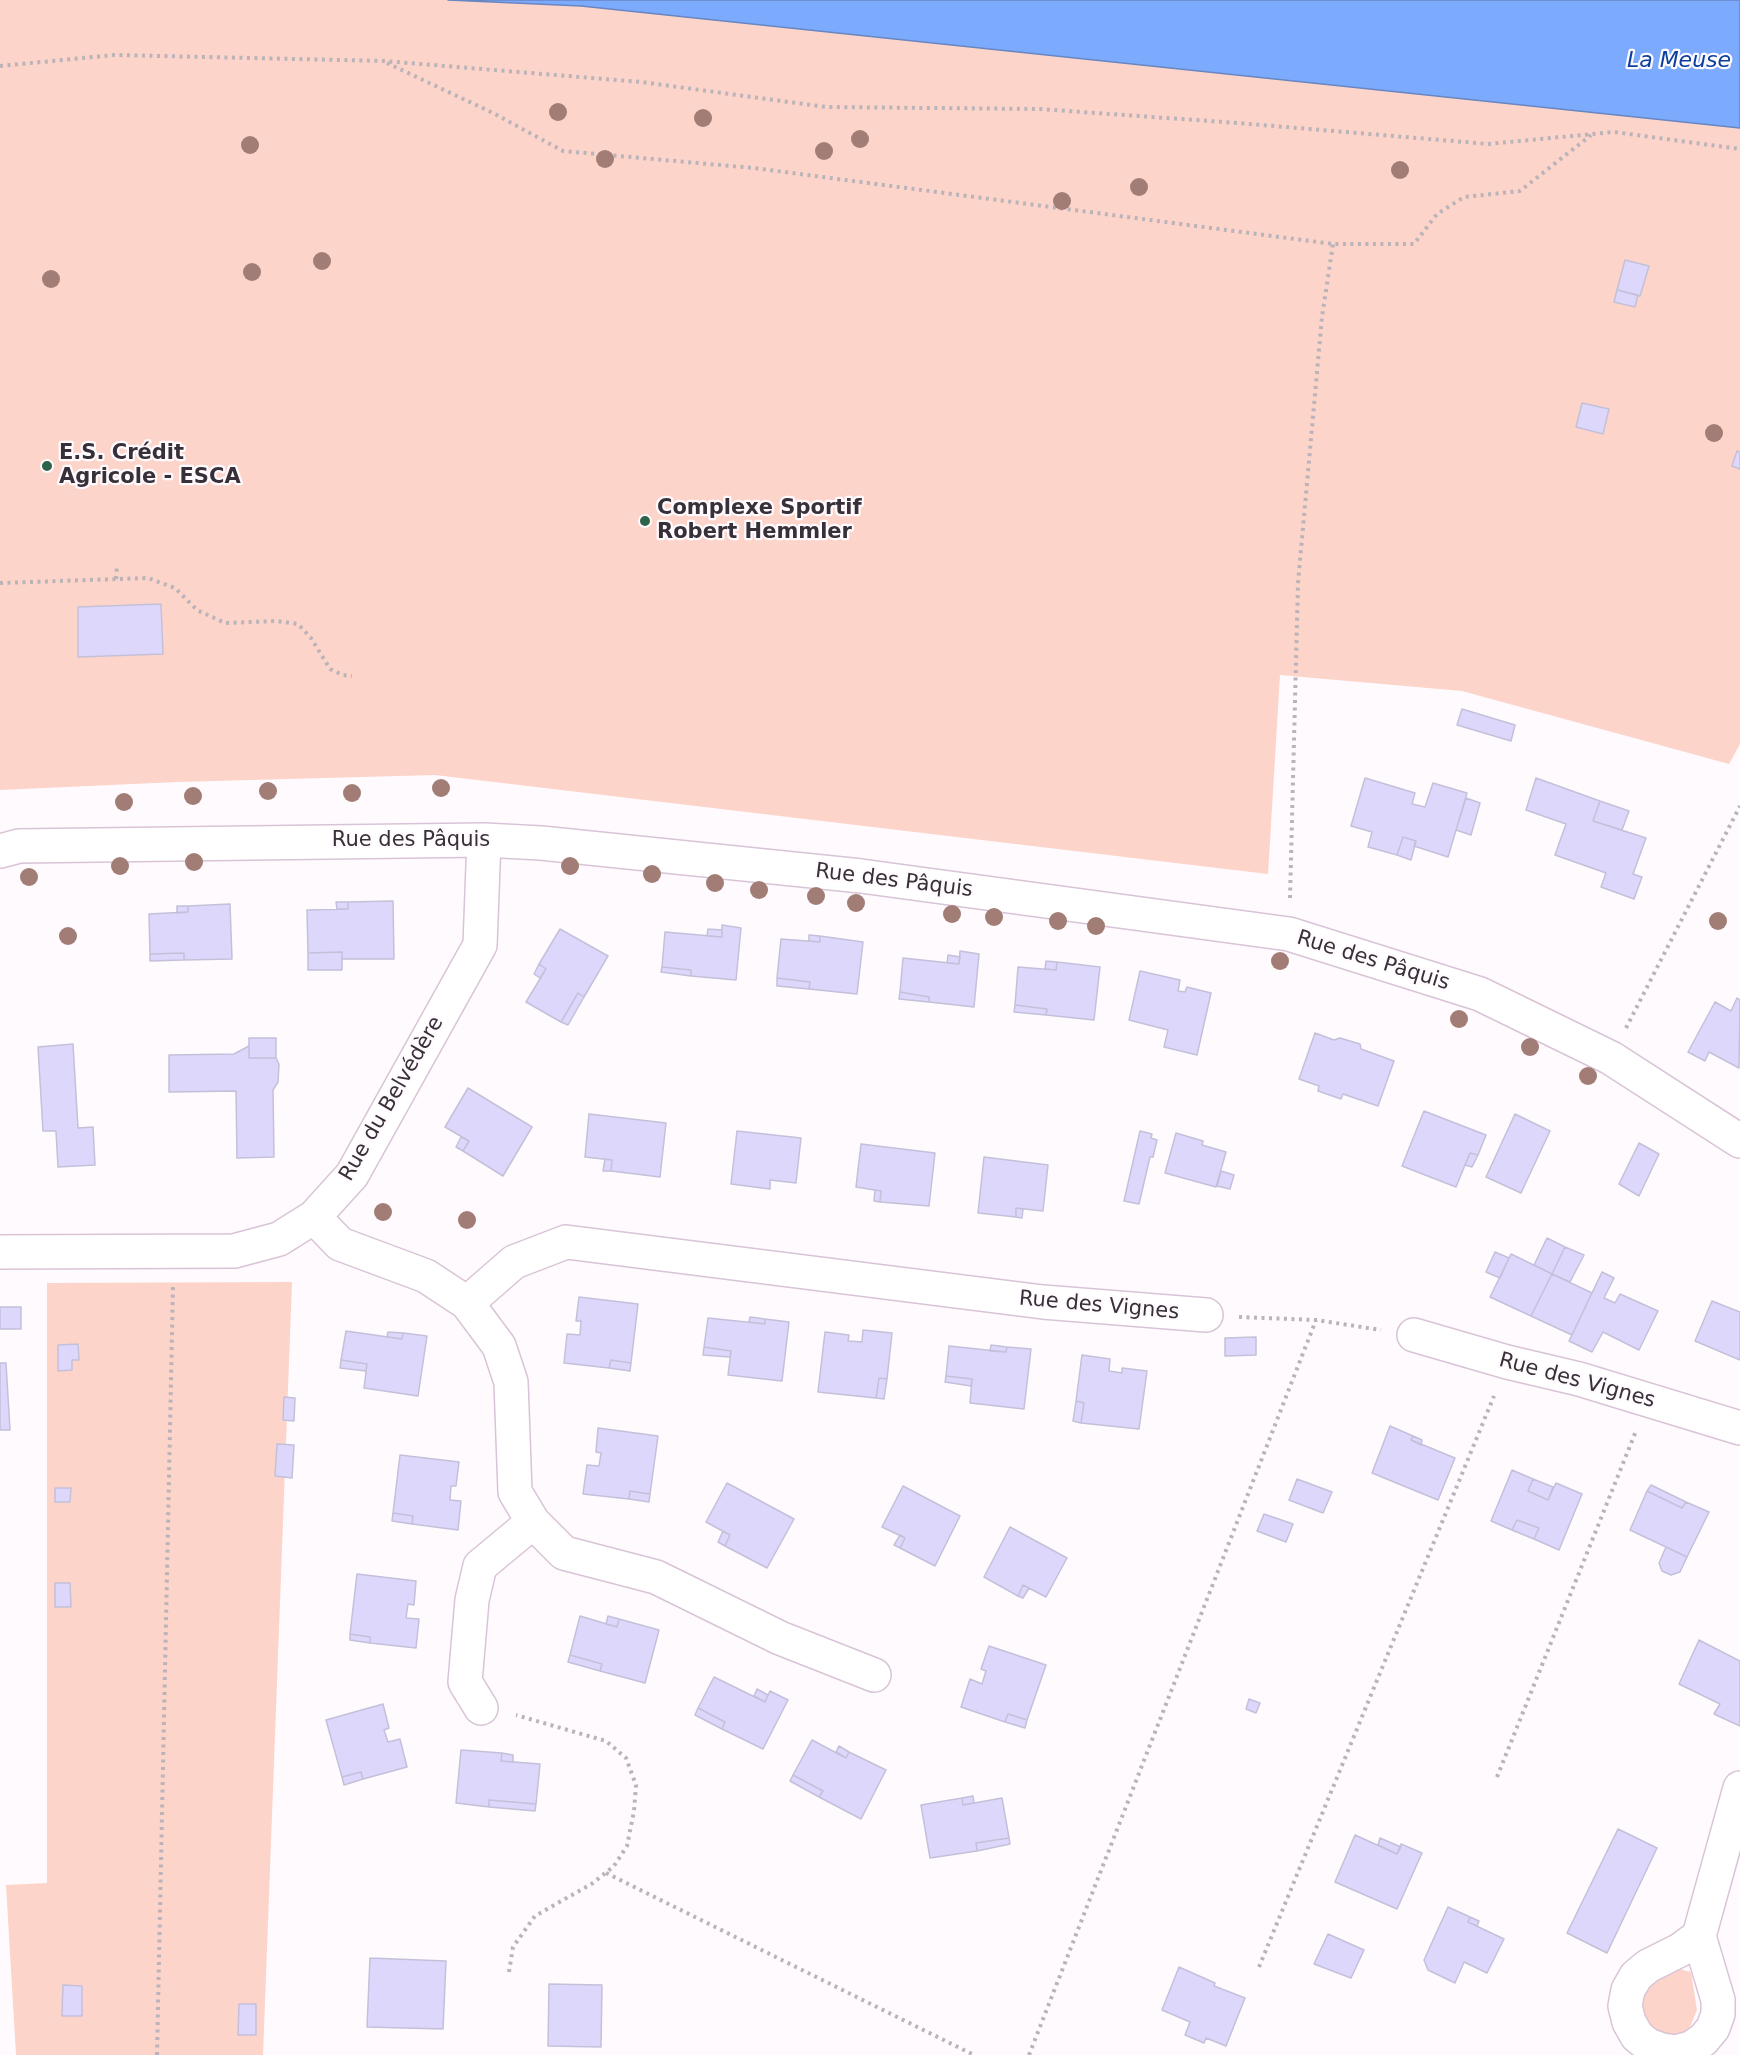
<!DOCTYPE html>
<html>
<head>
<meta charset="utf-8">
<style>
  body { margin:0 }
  canvas { display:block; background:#fefafe }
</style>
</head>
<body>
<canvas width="1740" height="2055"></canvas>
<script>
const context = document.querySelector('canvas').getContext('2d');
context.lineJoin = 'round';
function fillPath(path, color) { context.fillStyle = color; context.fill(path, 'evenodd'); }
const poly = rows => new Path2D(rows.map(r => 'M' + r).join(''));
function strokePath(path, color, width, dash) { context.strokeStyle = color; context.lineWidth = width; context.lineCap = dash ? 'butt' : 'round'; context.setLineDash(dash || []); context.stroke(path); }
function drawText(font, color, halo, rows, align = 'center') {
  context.font = font + ' "DejaVu Sans",sans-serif'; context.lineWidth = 4.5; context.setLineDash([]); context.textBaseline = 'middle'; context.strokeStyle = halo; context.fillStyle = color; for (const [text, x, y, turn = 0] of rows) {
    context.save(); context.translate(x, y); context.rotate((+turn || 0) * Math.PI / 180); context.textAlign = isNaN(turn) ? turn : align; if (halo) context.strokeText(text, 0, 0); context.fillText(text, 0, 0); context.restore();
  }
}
fillPath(poly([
  [0,0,448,0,581,6,1740,128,1740,744,1729,764,1462,691,1280,675,1268,874,435,775,177,782,0,790],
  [292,1282,263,2055,16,2055,6,1885,47,1883,47,1283],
  [1676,1968,1691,1972,1697,2010,1690,2027,1682,2033,1673,2036,1654,2032,1642,2019,1641,2000,1645,1991,1651,1984,1668,1975]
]), '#fdd4c9');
const water = poly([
  [448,0,1740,0,1740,128,581,6,448,0]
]);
fillPath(water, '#7cabfd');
strokePath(water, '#6886c2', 1.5);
const building = poly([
  [1625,260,1649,266,1640,296,1617,290,1625,260],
  [1617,290,1638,295,1635,307,1614,302,1617,290],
  [1582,403,1609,409,1603,434,1576,427,1582,403],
  [1737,451,1740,452,1740,469,1732,466,1737,451],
  [161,604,163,654,78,657,78,607,161,604],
  [1462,709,1515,725,1511,741,1457,725,1462,709],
  [1365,778,1415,793,1412,804,1425,807,1433,783,1467,793,1448,857,1414,846,1416,841,1403,837,1397,855,1368,847,1372,832,1351,826,1365,778],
  [1536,778,1600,801,1593,821,1646,838,1633,874,1642,877,1634,899,1601,887,1606,873,1555,855,1566,824,1526,810,1536,778],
  [1466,798,1480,803,1471,835,1456,830,1466,798],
  [1600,801,1629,811,1622,830,1593,821,1600,801],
  [1403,837,1416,841,1411,860,1397,855,1403,837],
  [393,901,394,959,342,959,342,952,308,953,307,910,348,909,348,902,393,901],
  [336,902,348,902,348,909,337,909,336,902],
  [230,904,232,959,184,960,184,953,150,954,149,914,188,912,188,906,230,904],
  [177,906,188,906,188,912,177,913,177,906],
  [722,925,741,928,736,980,691,976,691,970,662,967,665,932,722,937,722,925],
  [560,929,608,956,584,997,578,993,561,1022,526,1002,546,969,539,964,560,929],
  [708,929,722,930,722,937,707,936,708,929],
  [809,935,820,936,820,942,809,941,809,935],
  [820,936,863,942,857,994,809,989,810,982,777,978,781,939,820,942,820,936],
  [960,951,979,954,974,1007,929,1002,929,997,900,992,903,958,959,964,960,951],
  [342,952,342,970,308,970,308,953,342,952],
  [184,953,184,960,150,961,150,954,184,953],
  [948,955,960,957,959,964,947,963,948,955],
  [1046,961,1057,962,1056,970,1045,969,1046,961],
  [1057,962,1100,967,1094,1020,1046,1015,1047,1009,1015,1005,1018,967,1056,970,1057,962],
  [539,964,546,969,540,978,534,974,539,964],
  [662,967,691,970,691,976,661,972,662,967],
  [1140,971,1180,980,1178,991,1185,992,1187,987,1211,993,1197,1055,1164,1047,1168,1030,1129,1020,1140,971],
  [777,978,810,982,809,989,777,986,777,978],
  [900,992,929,997,929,1002,899,999,900,992],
  [578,993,584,997,568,1025,561,1022,578,993],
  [1737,998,1740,1000,1739,1068,1709,1052,1705,1061,1688,1052,1715,1002,1731,1011,1737,998],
  [1015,1005,1047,1009,1046,1015,1014,1012,1015,1005],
  [1315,1033,1334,1040,1340,1038,1360,1044,1361,1049,1394,1061,1378,1106,1343,1094,1341,1099,1318,1091,1319,1086,1299,1079,1315,1033],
  [249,1038,276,1038,276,1058,249,1058,249,1038],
  [73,1044,78,1128,93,1127,95,1165,58,1167,56,1131,43,1131,38,1047,73,1044],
  [249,1046,249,1058,276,1058,279,1064,278,1082,273,1090,274,1157,237,1158,236,1091,169,1092,169,1055,234,1054,249,1046],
  [468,1088,532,1127,503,1176,463,1151,469,1141,445,1127,468,1088],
  [1424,1111,1486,1135,1478,1155,1470,1153,1456,1187,1402,1166,1424,1111],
  [589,1114,666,1123,660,1177,611,1171,612,1160,585,1157,589,1114],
  [1515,1114,1550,1131,1521,1193,1486,1177,1515,1114],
  [737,1131,801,1138,796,1183,770,1180,770,1189,731,1184,737,1131],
  [1140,1131,1152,1134,1151,1138,1157,1140,1153,1157,1150,1157,1139,1204,1124,1201,1140,1131],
  [1176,1133,1203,1141,1202,1145,1226,1152,1216,1187,1165,1173,1176,1133],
  [461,1137,469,1141,463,1151,456,1147,461,1137],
  [1639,1143,1659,1154,1639,1196,1619,1184,1639,1143],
  [861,1144,935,1153,929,1206,880,1202,881,1191,856,1187,861,1144],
  [1470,1153,1478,1155,1472,1167,1465,1165,1470,1153],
  [984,1157,1048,1165,1043,1211,1016,1208,1016,1217,978,1213,984,1157],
  [605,1159,612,1160,611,1171,603,1171,605,1159],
  [1221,1171,1234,1175,1230,1189,1217,1186,1221,1171],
  [875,1190,881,1191,880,1202,874,1201,875,1190],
  [1016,1208,1023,1209,1022,1218,1016,1217,1016,1208],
  [1547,1238,1565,1247,1552,1274,1534,1265,1547,1238],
  [1565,1247,1584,1255,1570,1282,1552,1274,1565,1247],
  [1495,1252,1509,1258,1500,1278,1486,1272,1495,1252],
  [1511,1254,1552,1274,1531,1316,1490,1297,1511,1254],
  [1602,1272,1614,1278,1604,1298,1615,1303,1620,1294,1658,1311,1639,1350,1603,1332,1592,1352,1569,1341,1602,1272],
  [1552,1274,1592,1293,1572,1335,1531,1316,1552,1274],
  [579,1297,638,1304,631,1363,611,1360,609,1368,564,1363,567,1334,580,1335,581,1321,576,1321,579,1297],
  [1712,1301,1740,1312,1740,1360,1695,1341,1712,1301],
  [0,1307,21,1307,21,1329,0,1329,0,1307],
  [750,1317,765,1319,765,1324,749,1322,750,1317],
  [708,1318,765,1324,765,1319,789,1322,782,1381,728,1375,731,1351,704,1347,708,1318],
  [863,1330,892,1333,887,1379,879,1378,876,1398,818,1392,825,1332,849,1335,848,1341,862,1342,863,1330],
  [346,1331,402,1339,403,1333,427,1336,418,1396,364,1388,367,1364,341,1360,346,1331],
  [388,1332,403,1333,402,1339,387,1337,388,1332],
  [1256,1337,1256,1355,1225,1356,1225,1338,1256,1337],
  [78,1344,79,1360,72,1360,72,1370,58,1371,58,1345,78,1344],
  [991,1345,1007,1347,1006,1352,990,1351,991,1345],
  [949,1346,1006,1352,1007,1347,1031,1349,1024,1409,970,1403,972,1379,946,1376,949,1346],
  [704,1347,731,1351,730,1357,703,1355,704,1347],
  [1082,1355,1110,1359,1109,1371,1122,1373,1122,1368,1147,1371,1139,1429,1081,1423,1084,1403,1076,1401,1082,1355],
  [341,1360,367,1364,366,1371,340,1368,341,1360],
  [611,1360,631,1363,630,1371,609,1368,611,1360],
  [0,1363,6,1363,10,1430,0,1430,0,1363],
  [946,1376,972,1379,971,1386,945,1382,946,1376],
  [879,1378,887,1379,884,1399,876,1398,879,1378],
  [284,1397,295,1398,294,1421,283,1420,284,1397],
  [1076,1401,1084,1403,1081,1423,1073,1421,1076,1401],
  [1390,1426,1413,1436,1411,1440,1455,1458,1438,1500,1372,1473,1390,1426],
  [598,1428,658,1436,650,1494,630,1491,629,1499,583,1494,587,1465,599,1466,601,1453,596,1452,598,1428],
  [1413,1436,1422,1440,1421,1445,1411,1440,1413,1436],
  [277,1444,294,1445,292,1478,275,1476,277,1444],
  [400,1455,459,1462,456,1486,451,1486,450,1500,461,1501,458,1530,412,1524,413,1516,393,1513,400,1455],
  [1512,1470,1533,1479,1528,1491,1548,1500,1556,1483,1582,1494,1559,1550,1534,1539,1539,1528,1517,1520,1512,1530,1491,1521,1512,1470],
  [1297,1479,1332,1492,1323,1513,1289,1500,1297,1479],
  [1533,1479,1553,1487,1548,1500,1528,1491,1533,1479],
  [727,1483,794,1519,767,1568,725,1546,730,1535,706,1522,727,1483],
  [1651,1485,1686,1502,1682,1508,1647,1491,1651,1485],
  [903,1486,960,1516,935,1566,900,1548,905,1538,882,1527,903,1486],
  [55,1488,71,1488,70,1502,55,1502,55,1488],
  [630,1491,650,1494,649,1502,629,1499,630,1491],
  [1647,1491,1682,1508,1686,1502,1709,1512,1687,1557,1630,1530,1647,1491],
  [393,1513,413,1516,412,1524,392,1521,393,1513],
  [1264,1514,1293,1524,1286,1542,1257,1531,1264,1514],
  [1517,1520,1539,1528,1534,1539,1512,1530,1517,1520],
  [1010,1527,1067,1558,1046,1597,1023,1585,1018,1596,984,1577,1010,1527],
  [723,1531,730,1535,725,1546,718,1542,723,1531],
  [900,1535,905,1538,900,1548,894,1545,900,1535],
  [1666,1547,1687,1557,1680,1572,1671,1575,1662,1571,1659,1563,1666,1547],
  [357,1574,416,1581,414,1605,408,1604,406,1618,419,1619,416,1648,370,1643,370,1637,350,1634,357,1574],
  [55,1583,70,1583,71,1607,55,1607,55,1583],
  [1023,1585,1029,1588,1023,1598,1018,1596,1023,1585],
  [580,1616,617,1627,619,1619,659,1630,645,1683,600,1671,602,1664,570,1655,580,1616],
  [608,1616,619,1619,617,1627,606,1624,608,1616],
  [350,1634,370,1637,370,1643,350,1640,350,1634],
  [1699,1640,1740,1661,1740,1726,1714,1714,1720,1704,1679,1684,1699,1640],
  [989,1646,1046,1665,1027,1720,1008,1714,1005,1722,961,1707,970,1679,982,1684,986,1671,981,1669,989,1646],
  [570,1655,602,1664,600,1671,568,1662,570,1655],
  [714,1677,765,1702,770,1691,788,1700,763,1749,722,1729,725,1722,698,1708,714,1677],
  [757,1689,768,1695,765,1702,754,1696,757,1689],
  [1249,1699,1260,1703,1256,1713,1246,1709,1249,1699],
  [383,1704,389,1728,384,1730,388,1742,400,1739,407,1767,363,1779,361,1772,342,1777,326,1720,383,1704],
  [698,1708,725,1722,722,1729,695,1715,698,1708],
  [1008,1714,1027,1720,1025,1728,1005,1722,1008,1714],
  [812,1740,846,1758,849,1752,886,1770,861,1819,819,1797,823,1791,793,1775,812,1740],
  [839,1746,849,1752,846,1758,836,1752,839,1746],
  [461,1750,502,1753,501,1761,540,1764,536,1804,489,1800,489,1807,456,1803,461,1750],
  [502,1753,513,1755,513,1762,501,1761,502,1753],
  [361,1772,363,1779,344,1785,342,1777,361,1772],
  [793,1775,823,1791,819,1797,790,1781,793,1775],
  [973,1796,974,1803,963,1805,962,1798,973,1796],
  [962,1798,963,1805,1002,1798,1009,1838,976,1843,977,1851,930,1858,921,1805,962,1798],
  [489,1800,536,1804,535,1811,489,1807,489,1800],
  [1618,1829,1657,1848,1607,1953,1567,1933,1618,1829],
  [1355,1835,1397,1854,1401,1844,1422,1853,1397,1909,1335,1882,1355,1835],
  [1009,1838,1010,1844,977,1851,976,1843,1009,1838],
  [1380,1838,1401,1847,1397,1854,1378,1845,1380,1838],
  [1448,1907,1470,1917,1468,1922,1504,1939,1487,1973,1464,1962,1455,1983,1428,1970,1424,1960,1448,1907],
  [1470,1917,1479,1921,1477,1926,1468,1922,1470,1917],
  [1328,1934,1364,1950,1351,1978,1314,1964,1328,1934],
  [370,1958,446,1961,443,2029,367,2027,370,1958],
  [1179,1967,1215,1983,1214,1986,1245,1998,1226,2046,1206,2038,1204,2043,1185,2035,1190,2022,1162,2010,1179,1967],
  [549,1984,602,1985,601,2047,548,2046,549,1984],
  [63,1985,82,1986,82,2016,62,2016,63,1985],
  [239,2004,256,2004,256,2035,238,2035,239,2004]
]);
fillPath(building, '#ded7fc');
strokePath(building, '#c4c0d9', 1.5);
const minor = poly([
  [0,851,19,846,484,840,541,843,861,876,1289,934,1480,994,1611,1058,1740,1141],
  [314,1217,340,1244,426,1276,467,1303,499,1346,511,1382,515,1492,533,1522,564,1553,656,1577,780,1638,874,1675],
  [0,1252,234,1251,279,1239,314,1217,352,1175,480,945,484,840],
  [467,1303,514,1262,566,1242,1043,1302,1206,1315],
  [1414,1335,1507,1362,1579,1379,1740,1428],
  [481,1708,465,1682,472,1600,480,1566,533,1522],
  [1699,1936,1718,2000,1718,2014,1713,2028,1703,2040,1691,2048,1676,2052,1662,2050,1648,2045,1637,2036,1629,2022,1625,2006,1628,1990,1636,1976,1648,1966,1680,1950,1699,1936],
  [1699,1936,1740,1788]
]);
strokePath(minor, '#d9c4d7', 36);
strokePath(poly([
  [387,63,493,113,563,151,754,168,1333,244,1414,244,1437,214,1464,197,1520,191,1591,135],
  [0,66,114,55,384,61,641,82,826,107,1039,109,1238,123,1488,144,1614,132,1740,149],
  [116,579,117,565],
  [0,583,148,578,175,588,197,610,225,623,277,621,298,624,311,638,330,669,343,675,352,676],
  [1290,898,1298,583,1322,317,1333,244],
  [1626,1028,1740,806],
  [1239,1317,1316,1320,1381,1330],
  [1497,1777,1636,1431],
  [606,1873,974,2055],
  [1259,1967,1494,1396],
  [509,1972,513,1947,535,1916,593,1883,614,1866,627,1846,634,1811,636,1785,626,1758,606,1741,516,1715],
  [157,2055,173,1285],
  [1029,2055,1316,1320]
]), '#bab4ba', 4, [3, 4.5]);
strokePath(minor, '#fff', 33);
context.fillStyle = '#a17d76';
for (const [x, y] of [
  [558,112],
  [703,118],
  [860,139],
  [250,145],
  [824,151],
  [605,159],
  [1400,170],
  [1139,187],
  [1062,201],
  [322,261],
  [252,272],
  [51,279],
  [1714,433],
  [441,788],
  [268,791],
  [352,793],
  [193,796],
  [124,802],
  [194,862],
  [120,866],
  [570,866],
  [652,874],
  [29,877],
  [715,883],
  [759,890],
  [816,896],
  [856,903],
  [952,914],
  [994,917],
  [1058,921],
  [1718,921],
  [1096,926],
  [68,936],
  [1280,961],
  [1459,1019],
  [1530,1047],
  [1588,1076],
  [383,1212],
  [467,1220]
]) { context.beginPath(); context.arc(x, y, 9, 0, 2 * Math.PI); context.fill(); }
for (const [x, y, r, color] of [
  [47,466,6,"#2d6349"],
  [645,521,6,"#2d6349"]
]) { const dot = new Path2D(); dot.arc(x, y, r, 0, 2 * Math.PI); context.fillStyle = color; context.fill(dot); strokePath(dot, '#fefafe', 2); }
drawText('bold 21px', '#383038', '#fefafe', [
  ["E.S. Crédit",59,454],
  ["Agricole - ESCA",59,478],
  ["Complexe Sportif",657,509],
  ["Robert Hemmler",657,533]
], 'left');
drawText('21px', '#383038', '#fefafe', [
  ["Rue des Pâquis",411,841],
  ["Rue des Pâquis",894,881,7],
  ["Rue des Pâquis",1373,961,17],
  ["Rue du Belvédère",392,1099,-60],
  ["Rue des Vignes",1099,1306,5],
  ["Rue des Vignes",1577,1381,15]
]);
drawText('italic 22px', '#0b419d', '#fefafe', [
  ["La Meuse",1679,61]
]);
</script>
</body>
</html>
